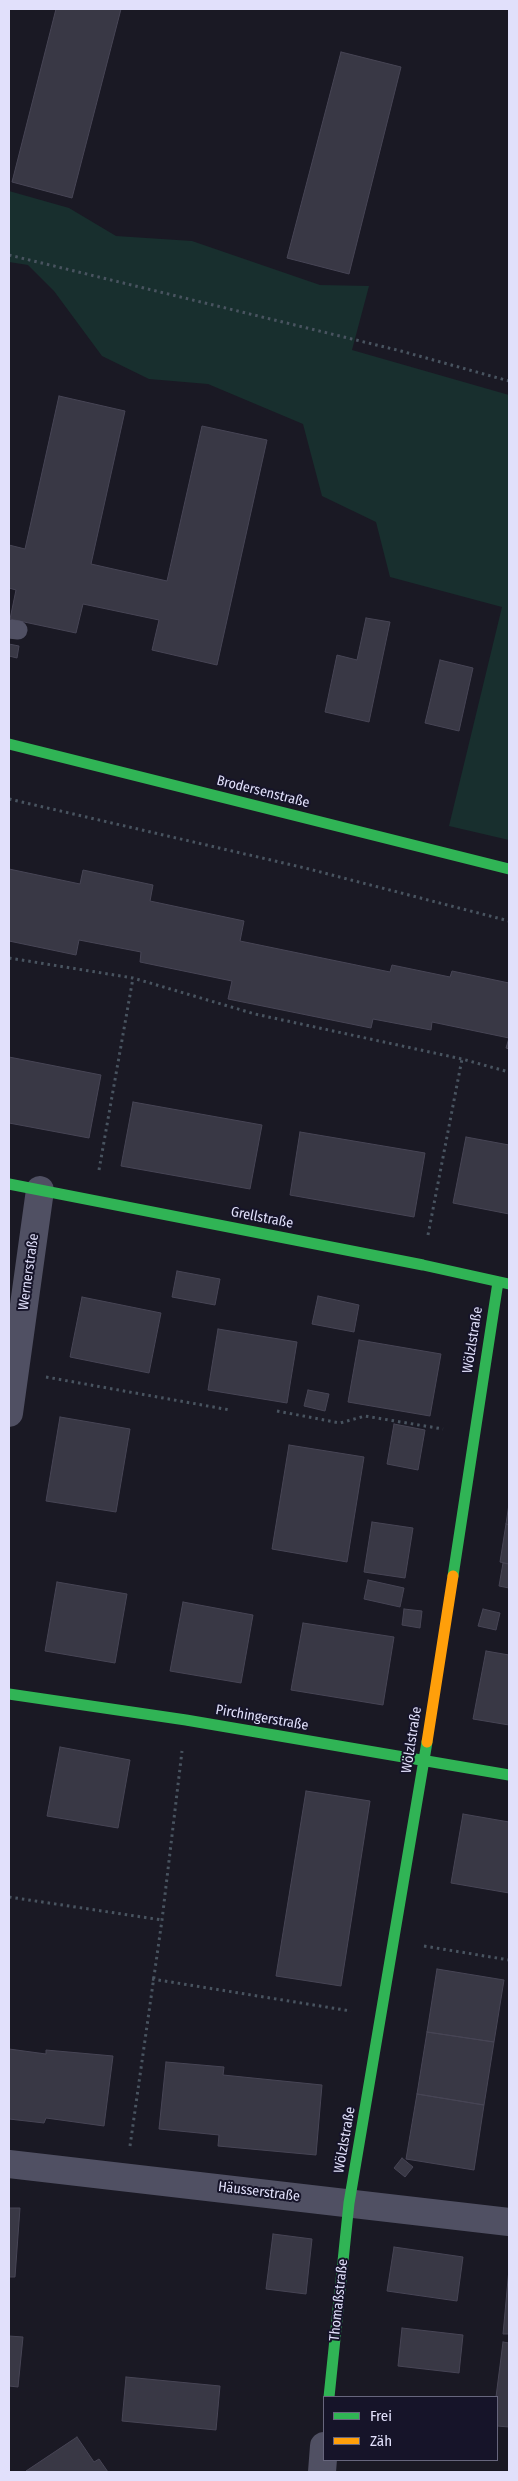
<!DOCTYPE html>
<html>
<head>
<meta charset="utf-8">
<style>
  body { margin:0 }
  #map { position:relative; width:518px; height:2481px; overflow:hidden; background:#1a1924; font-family:"Fira Sans Condensed",sans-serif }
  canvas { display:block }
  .frame { position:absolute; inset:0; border:10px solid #e1e0fb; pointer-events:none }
  .legend { position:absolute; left:323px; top:2396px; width:175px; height:65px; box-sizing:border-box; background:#161429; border:1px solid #67667d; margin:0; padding:6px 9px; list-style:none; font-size:15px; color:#e1e0fb }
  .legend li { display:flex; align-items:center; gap:10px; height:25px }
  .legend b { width:25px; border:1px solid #67667d }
</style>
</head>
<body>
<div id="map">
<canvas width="518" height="2481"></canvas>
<div class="frame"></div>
<ul class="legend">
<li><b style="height:6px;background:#30b455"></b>Frei</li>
<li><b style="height:6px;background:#ff9f0a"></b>Zäh</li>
</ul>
</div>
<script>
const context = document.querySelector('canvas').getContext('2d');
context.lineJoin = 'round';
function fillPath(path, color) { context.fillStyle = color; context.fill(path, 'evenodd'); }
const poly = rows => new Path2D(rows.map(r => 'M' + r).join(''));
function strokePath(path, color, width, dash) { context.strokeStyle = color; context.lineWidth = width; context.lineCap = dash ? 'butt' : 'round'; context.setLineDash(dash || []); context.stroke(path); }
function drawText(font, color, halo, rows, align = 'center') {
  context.font = font + ' "Fira Sans Condensed",sans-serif'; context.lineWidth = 4; context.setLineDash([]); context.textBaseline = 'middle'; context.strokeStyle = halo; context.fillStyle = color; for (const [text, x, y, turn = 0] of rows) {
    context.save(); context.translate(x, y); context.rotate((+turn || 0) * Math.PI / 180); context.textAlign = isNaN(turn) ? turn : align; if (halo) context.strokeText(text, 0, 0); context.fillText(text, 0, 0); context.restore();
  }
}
fillPath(poly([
  [9,191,69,208,116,236,192,241,320,285,369,286,352,350,509,395,509,840,449,826,502,607,390,577,376,522,322,496,303,424,208,384,149,379,102,356,54,291,28,265,9,262]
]), '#182f2e');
const building = poly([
  [56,9,121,9,72,198,12,182,56,9],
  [341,52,401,67,349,274,287,258,341,52],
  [59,396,125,411,91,564,167,581,202,426,267,440,217,665,152,650,159,620,83,604,76,633,10,619,16,590,9,588,9,545,25,549,59,396],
  [366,618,390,622,369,722,325,712,337,655,357,660,366,618],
  [9,644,19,646,17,658,9,656,9,644],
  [440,660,473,668,459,731,425,723,440,660],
  [9,869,80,884,83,870,153,885,150,901,244,921,240,941,390,972,392,965,450,977,452,971,509,983,509,1049,506,1048,509,1038,432,1022,431,1030,373,1019,371,1028,228,999,232,981,140,962,141,952,79,940,76,955,9,941,9,869],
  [9,1057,101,1075,89,1138,9,1123,9,1057],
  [133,1102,262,1125,250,1189,121,1166,133,1102],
  [300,1132,425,1153,414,1217,290,1195,300,1132],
  [466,1137,509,1145,509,1214,453,1203,466,1137],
  [177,1271,220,1279,215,1305,172,1297,177,1271],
  [318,1296,359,1305,354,1332,312,1324,318,1296],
  [82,1297,161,1313,149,1373,70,1357,82,1297],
  [218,1329,297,1342,287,1403,208,1390,218,1329],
  [359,1340,441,1354,430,1416,348,1402,359,1340],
  [308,1390,329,1394,325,1411,304,1406,308,1390],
  [60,1417,130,1429,116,1512,46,1501,60,1417],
  [394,1424,425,1430,418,1470,387,1464,394,1424],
  [289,1445,364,1457,347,1562,272,1549,289,1445],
  [509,1504,509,1525,506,1524,509,1504],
  [372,1522,413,1528,405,1578,364,1572,372,1522],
  [506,1524,509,1525,509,1564,500,1562,506,1524],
  [503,1563,509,1564,509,1588,499,1586,503,1563],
  [368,1580,404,1588,400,1607,364,1599,368,1580],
  [57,1582,127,1594,115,1663,45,1651,57,1582],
  [183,1602,253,1615,241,1683,170,1671,183,1602],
  [404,1609,422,1611,420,1628,402,1625,404,1609],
  [483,1609,500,1613,496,1630,478,1626,483,1609],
  [303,1623,394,1637,383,1705,291,1690,303,1623],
  [486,1651,509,1655,509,1725,473,1719,486,1651],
  [60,1747,130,1760,118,1828,47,1816,60,1747],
  [306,1791,370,1801,341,1986,276,1976,306,1791],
  [463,1814,509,1822,509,1893,451,1883,463,1814],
  [437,1969,504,1980,494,2042,427,2032,437,1969],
  [427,2032,494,2042,484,2105,417,2094,427,2032],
  [9,2049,46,2054,46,2050,113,2056,104,2126,46,2118,44,2123,9,2119,9,2049],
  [166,2062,224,2067,223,2075,322,2085,316,2155,218,2146,219,2135,159,2129,166,2062],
  [417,2094,484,2105,474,2170,406,2159,417,2094],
  [402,2158,413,2167,405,2177,394,2168,402,2158],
  [9,2208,20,2208,15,2277,9,2277,9,2208],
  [273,2234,312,2239,306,2294,266,2289,273,2234],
  [394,2247,463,2257,457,2301,387,2291,394,2247],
  [509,2269,509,2334,503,2334,509,2269],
  [402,2328,463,2335,459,2373,398,2366,402,2328],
  [9,2336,23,2337,18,2387,9,2386,9,2336],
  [503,2342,509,2343,509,2427,497,2426,496,2397,503,2342],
  [126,2377,220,2386,216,2430,122,2421,126,2377],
  [77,2437,94,2462,99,2459,108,2472,26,2471,77,2437]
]);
fillPath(building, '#393845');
strokePath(building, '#474555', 1);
strokePath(poly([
  [9,255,401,351,509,381],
  [9,799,305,868,509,921],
  [9,958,133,978,255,1014,462,1059,509,1072],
  [99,1170,133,978],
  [428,1235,462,1059],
  [46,1377,230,1410],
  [277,1411,340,1423,365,1416,443,1429],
  [9,1897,162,1920],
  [424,1946,509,1960],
  [152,1979,351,2011],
  [130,2146,162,1920,182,1751]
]), '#495460', 3, [2.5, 4]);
strokePath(poly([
  [9,629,18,630]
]), '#505063', 19);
strokePath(poly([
  [9,1413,40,1190],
  [9,2164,509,2222],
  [322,2472,324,2446]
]), '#505063', 28);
strokePath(poly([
  [9,744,509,869],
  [9,1184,423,1265,509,1284],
  [453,1576,498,1282],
  [9,1694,186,1720,509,1775],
  [329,2397,349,2203,427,1742]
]), '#30b455', 11);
strokePath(poly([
  [427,1742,453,1576]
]), '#ff9f0a', 11);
drawText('14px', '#e1e0fb', '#161429', [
  ["Brodersenstraße",263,792,14],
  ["Grellstraße",262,1218,11],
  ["Wernerstraße",29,1272,-82],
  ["Wölzlstraße",473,1340,-81],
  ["Pirchingerstraße",262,1718,10],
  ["Wölzlstraße",412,1740,-81],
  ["Wölzlstraße",345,2140,-80],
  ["Häusserstraße",259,2192,7],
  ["Thomaßstraße",339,2300,-84]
]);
</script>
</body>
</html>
